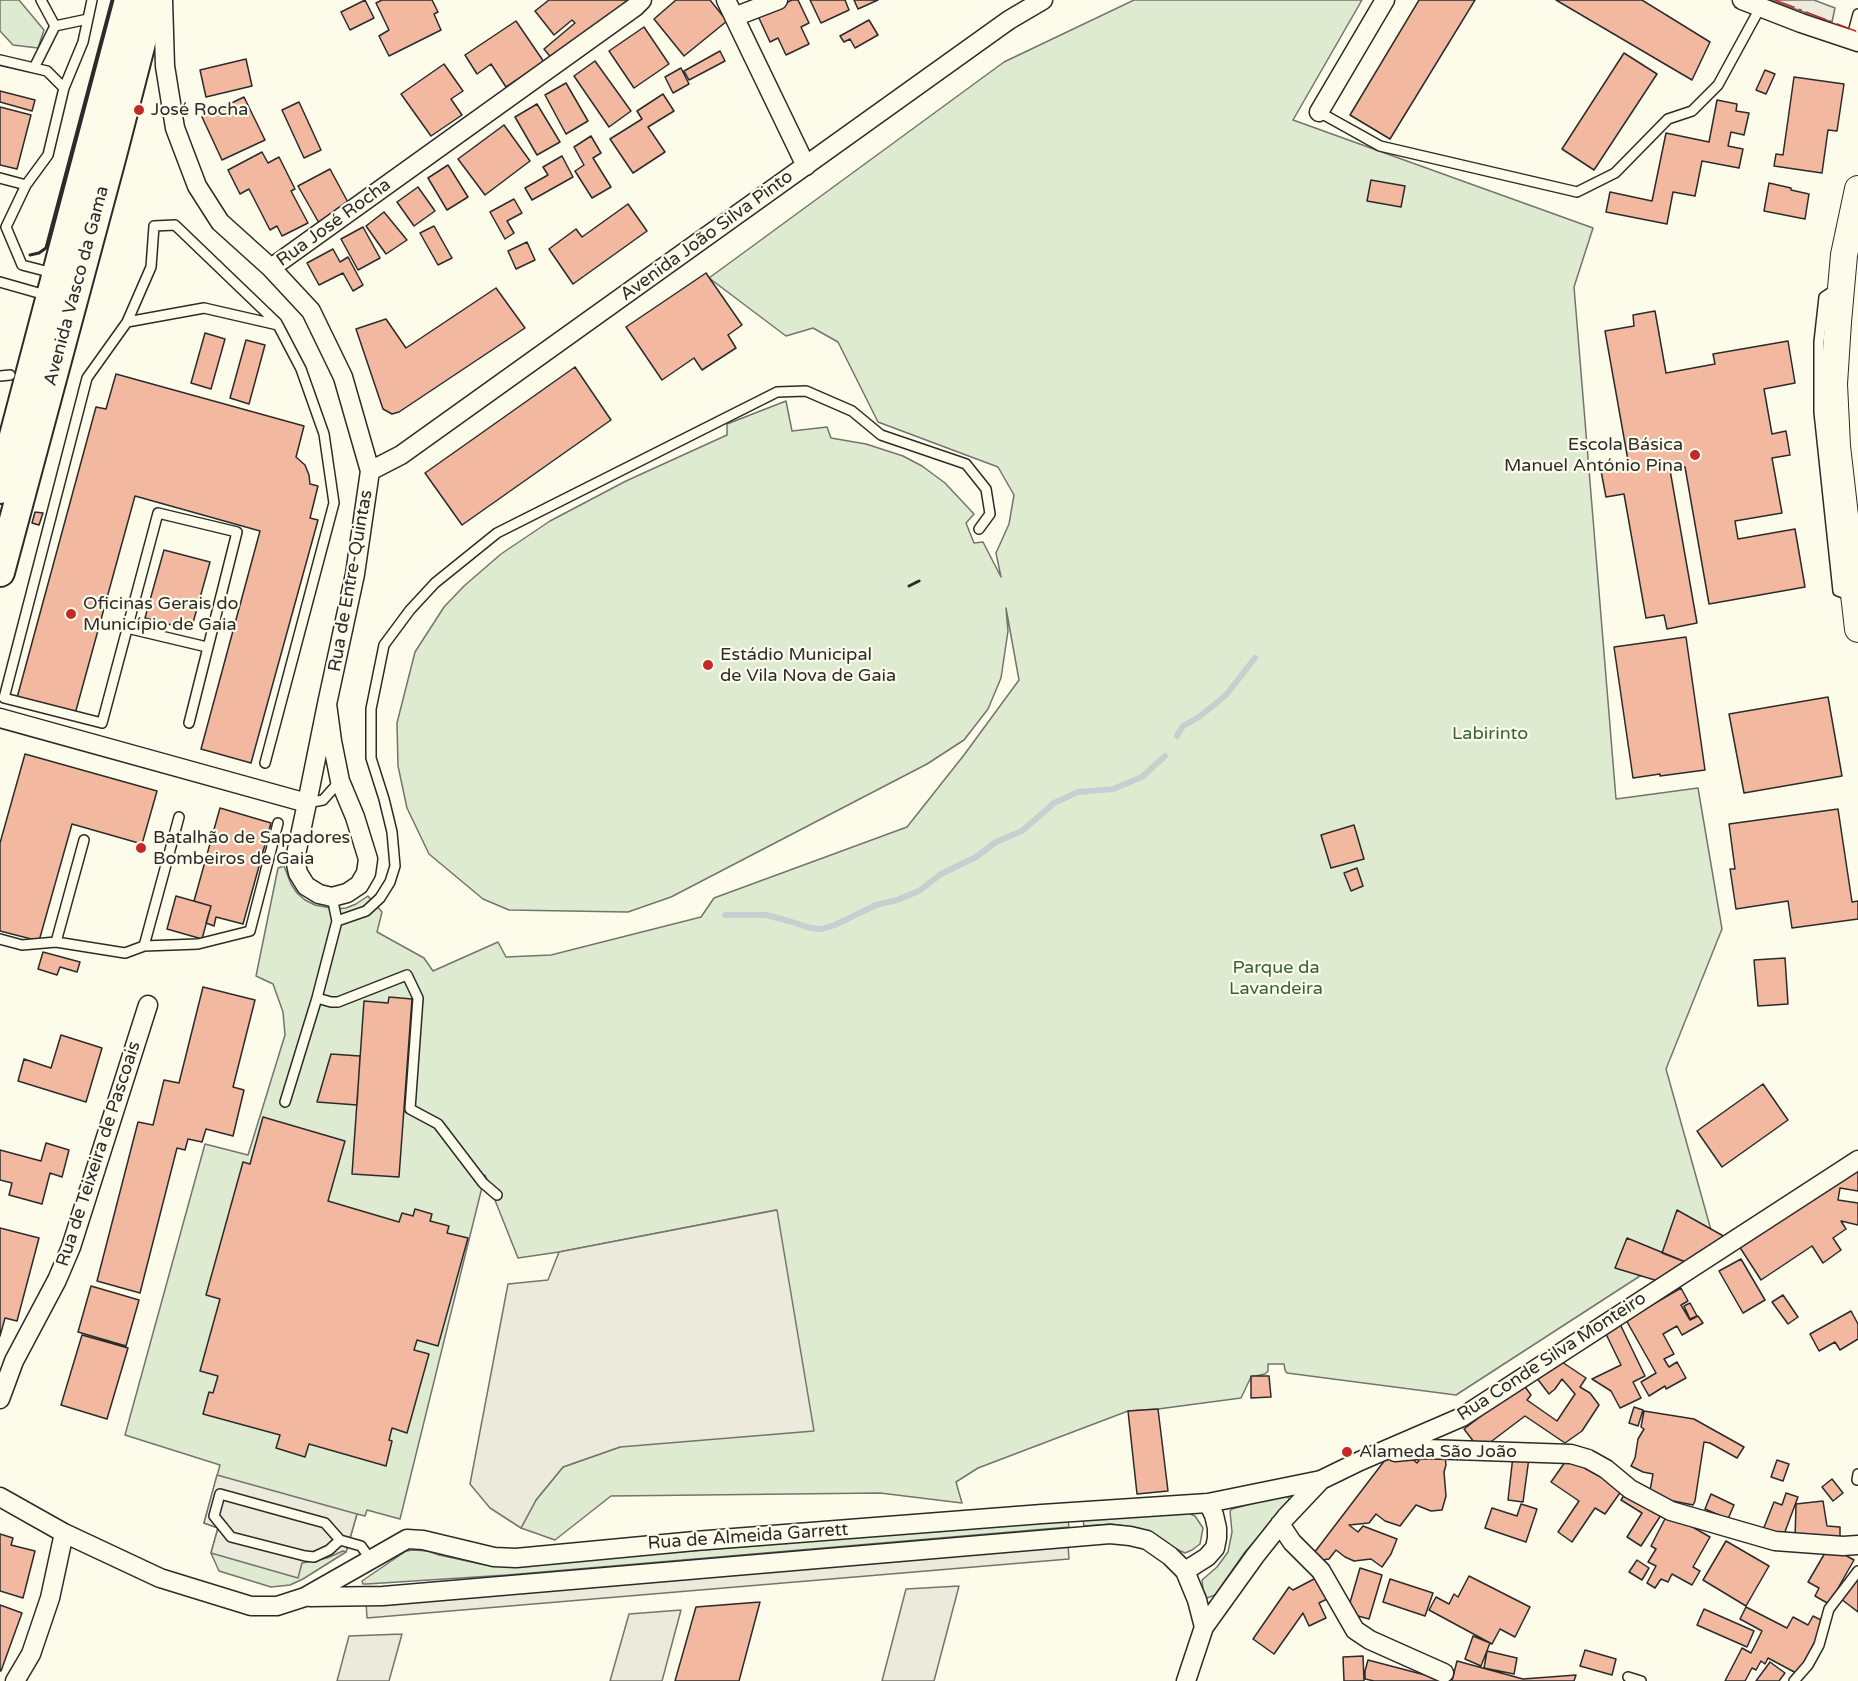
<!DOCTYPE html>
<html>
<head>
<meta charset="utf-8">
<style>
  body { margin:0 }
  canvas { display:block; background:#fdfbea }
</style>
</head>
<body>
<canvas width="1858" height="1681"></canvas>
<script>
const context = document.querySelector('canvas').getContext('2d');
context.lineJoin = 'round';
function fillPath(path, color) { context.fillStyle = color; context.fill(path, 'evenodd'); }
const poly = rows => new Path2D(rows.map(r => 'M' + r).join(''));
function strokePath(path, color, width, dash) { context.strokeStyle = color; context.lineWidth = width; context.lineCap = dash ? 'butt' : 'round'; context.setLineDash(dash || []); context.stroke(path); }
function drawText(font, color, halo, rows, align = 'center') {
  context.font = font + ' "Varela Round",sans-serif'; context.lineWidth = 4.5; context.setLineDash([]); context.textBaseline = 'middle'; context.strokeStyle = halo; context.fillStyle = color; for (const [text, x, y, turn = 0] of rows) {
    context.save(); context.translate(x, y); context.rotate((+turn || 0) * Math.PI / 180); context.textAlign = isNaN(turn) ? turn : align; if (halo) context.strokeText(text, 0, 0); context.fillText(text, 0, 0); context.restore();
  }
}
const green = poly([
  [0,0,19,0,44,30,38,48,13,45,0,31,0,0],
  [1134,0,1362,0,1293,120,1593,228,1574,287,1616,799,1698,788,1722,929,1666,1069,1711,1230,1456,1395,1287,1373,1285,1370,1284,1364,1268,1364,1268,1371,1265,1374,1251,1377,1241,1398,1158,1409,1128,1411,978,1468,956,1482,962,1503,880,1493,611,1496,555,1540,521,1528,536,1500,563,1467,620,1447,776,1210,559,1252,518,1258,485,1175,400,1519,367,1510,365,1516,357,1514,346,1552,303,1579,290,1585,271,1587,219,1571,211,1553,218,1528,204,1523,220,1465,125,1435,205,1144,248,1155,285,1035,283,1012,273,984,256,976,278,868,284,866,291,884,297,893,305,900,315,905,336,909,346,908,356,904,368,896,382,912,377,932,424,958,433,971,498,942,506,957,551,955,701,917,714,898,907,827,964,755,1019,680,1006,608,1008,631,1001,678,988,709,964,740,927,764,671,897,628,912,509,910,483,899,429,854,407,808,398,766,397,723,415,652,444,607,464,586,501,554,550,521,626,481,727,435,727,424,786,401,792,431,827,427,831,438,866,444,903,456,922,466,945,483,974,514,966,523,974,543,983,542,1001,577,996,553,1009,524,1014,495,998,467,878,422,838,342,813,328,786,336,709,278,1004,62,1134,0],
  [1283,1495,1288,1497,1290,1501,1245,1552,1215,1595,1207,1598,1203,1589,1202,1580,1217,1567,1228,1552,1232,1532,1230,1511,1232,1509,1283,1495],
  [1186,1512,1195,1516,1203,1528,1200,1544,1192,1550,1185,1553,1174,1548,1161,1539,1139,1528,1111,1524,1084,1526,1083,1520,1186,1512],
  [1068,1520,1069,1527,507,1575,367,1584,363,1584,362,1581,406,1551,413,1550,428,1551,439,1555,486,1565,508,1566,1068,1520]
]);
fillPath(green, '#deebd1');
strokePath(green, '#74746e', 1.5);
const parking = poly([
  [1770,0,1814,0,1835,8,1832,22,1770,0],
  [777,1210,814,1431,620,1447,563,1467,536,1500,521,1528,490,1508,470,1484,508,1284,548,1280,559,1252,777,1210],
  [217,1475,357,1514,346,1552,343,1551,327,1558,302,1563,298,1578,211,1553,218,1528,204,1523,217,1475],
  [1068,1544,1069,1559,367,1618,366,1602,1068,1544],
  [959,1586,934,1681,882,1681,906,1589,959,1586],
  [681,1610,662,1681,610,1681,629,1614,681,1610],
  [402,1634,389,1681,337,1681,349,1636,402,1634]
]);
fillPath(parking, '#eceadb');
strokePath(parking, '#74746e', 1.5);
strokePath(poly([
  [1177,736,1183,726,1199,717,1226,695,1255,658],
  [725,915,766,915,789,921,810,928,822,929,835,925,876,905,897,900,919,891,941,874,976,857,996,842,1022,831,1054,803,1078,792,1113,789,1142,777,1165,756]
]), '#c7d0d0', 6);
const building = poly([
  [365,0,374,18,350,30,341,12,365,0],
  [382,0,432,0,438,12,434,14,441,30,389,56,379,36,389,30,376,3,382,0],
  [549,0,628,0,553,60,544,49,575,23,572,20,554,35,535,11,549,0],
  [676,0,710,0,727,21,684,56,654,19,676,0],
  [792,0,798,0,809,23,801,27,809,44,786,55,778,38,770,42,758,16,792,0],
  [810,0,845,0,849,10,821,23,810,0],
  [854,0,878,0,858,9,854,0],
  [1419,0,1475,0,1390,139,1350,115,1419,0],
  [1556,0,1642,0,1710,42,1692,80,1556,0],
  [869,20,878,35,855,48,850,39,844,42,840,36,869,20],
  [516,21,544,62,506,87,491,64,477,74,465,55,516,21],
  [644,27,669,64,634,88,609,51,644,27],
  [720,51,725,61,689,80,684,71,720,51],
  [1624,53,1657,74,1594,170,1562,149,1624,53],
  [246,59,252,86,206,97,200,70,246,59],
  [595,61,631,111,609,127,574,76,595,61],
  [444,64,463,91,451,99,462,115,431,136,401,94,444,64],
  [681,68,689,84,673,93,665,77,681,68],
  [1765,70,1775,74,1766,94,1756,90,1765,70],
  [1794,77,1844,84,1837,131,1828,130,1822,173,1774,166,1776,154,1783,155,1794,77],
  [566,83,588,121,566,134,545,95,566,83],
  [0,91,35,100,32,111,0,102,0,91],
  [663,94,674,111,648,127,665,152,633,173,610,139,642,119,637,111,663,94],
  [244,97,265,140,222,160,202,117,244,97],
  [1717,100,1737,104,1736,111,1749,113,1744,135,1731,132,1728,146,1743,149,1739,168,1702,161,1695,196,1673,192,1667,224,1606,212,1610,192,1652,201,1666,133,1709,142,1717,100],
  [299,102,321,150,304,158,282,110,299,102],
  [537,104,560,142,537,155,515,117,537,104],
  [0,107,31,115,17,169,0,165,0,107],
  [504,125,530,161,485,195,458,159,504,125],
  [591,136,601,153,593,158,611,187,592,198,575,171,584,165,574,147,591,136],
  [262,152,268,163,279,157,295,189,291,191,308,223,282,236,277,226,270,230,249,189,240,194,228,170,262,152],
  [562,156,573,177,532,200,525,188,548,175,543,167,562,156],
  [448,165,468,197,447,210,428,178,448,165],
  [330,169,350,206,319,223,298,186,330,169],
  [1371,180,1405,186,1401,207,1367,201,1371,180],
  [1769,183,1791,188,1791,190,1809,194,1805,219,1764,211,1769,183],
  [418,187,435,211,414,226,397,202,418,187],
  [514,199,522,213,507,221,514,233,505,239,490,212,514,199],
  [628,204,647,231,573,284,549,249,576,229,582,237,628,204],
  [384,212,407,240,386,254,366,226,384,212],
  [434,226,452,258,438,265,420,233,434,226],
  [363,227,380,258,358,270,341,239,363,227],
  [527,242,535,260,516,269,508,251,527,242],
  [333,249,340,262,348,257,363,285,353,291,343,273,319,285,307,263,333,249],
  [706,273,742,325,728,335,736,348,702,370,694,358,662,380,626,327,706,273],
  [496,288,525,328,399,412,392,414,383,409,356,329,386,319,406,348,496,288],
  [1655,311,1666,373,1715,364,1713,354,1788,341,1795,383,1764,389,1772,434,1786,431,1790,455,1772,458,1782,513,1735,521,1738,539,1795,529,1805,587,1709,604,1685,467,1670,470,1697,623,1667,629,1664,615,1646,618,1624,494,1606,497,1601,471,1629,466,1605,331,1634,326,1633,315,1655,311],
  [205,333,225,339,211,389,191,383,205,333],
  [246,340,265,345,249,404,230,398,246,340],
  [575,367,611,420,462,525,425,473,575,367],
  [116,374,304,426,296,457,305,465,309,475,310,484,318,486,310,518,318,520,251,763,201,749,260,531,135,496,75,714,17,698,96,407,106,409,116,374],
  [35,512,43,513,39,525,32,523,35,512],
  [164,550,210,562,191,630,145,618,164,550],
  [1686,637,1705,770,1660,776,1660,774,1633,778,1614,647,1686,637],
  [1828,697,1842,776,1744,793,1729,714,1828,697],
  [25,754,157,791,142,844,72,824,39,941,0,931,0,843,25,754],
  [220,808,271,823,243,924,216,917,214,926,206,923,211,906,194,901,220,808],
  [1838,809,1852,902,1858,901,1858,919,1792,928,1788,901,1736,909,1730,869,1735,869,1729,824,1838,809],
  [1354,825,1364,859,1331,868,1321,835,1354,825],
  [1357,868,1363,886,1351,891,1344,873,1357,868],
  [176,896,211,906,202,939,167,929,176,896],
  [43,952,80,962,77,972,60,967,57,975,38,969,43,952],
  [1785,958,1788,1004,1758,1006,1754,960,1785,958],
  [203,987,255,1000,233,1087,244,1090,233,1136,206,1129,202,1142,188,1139,185,1150,177,1148,140,1293,97,1281,138,1122,153,1125,164,1080,179,1083,203,987],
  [389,997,412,999,399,1177,352,1174,364,1001,388,1003,389,997],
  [61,1035,102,1048,86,1102,18,1081,24,1059,51,1068,61,1035],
  [331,1054,360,1056,357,1105,317,1102,331,1054],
  [1763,1084,1788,1120,1722,1167,1697,1131,1763,1084],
  [263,1117,345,1141,328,1201,399,1222,402,1213,413,1216,415,1209,432,1214,430,1221,449,1226,447,1233,468,1238,438,1346,417,1340,414,1350,429,1354,407,1433,392,1428,389,1440,392,1441,386,1466,309,1444,305,1457,276,1448,280,1435,203,1414,209,1392,213,1393,218,1376,200,1371,220,1299,206,1295,243,1162,250,1164,263,1117],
  [46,1143,69,1150,62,1177,50,1173,42,1204,9,1195,12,1183,0,1180,0,1150,41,1161,46,1143],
  [1858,1167,1858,1191,1840,1188,1838,1200,1858,1203,1858,1225,1841,1221,1846,1229,1833,1238,1841,1250,1823,1263,1812,1246,1761,1280,1739,1246,1858,1167],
  [1677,1210,1727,1238,1688,1263,1662,1253,1677,1210],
  [0,1228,39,1238,17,1321,5,1318,0,1336,0,1228],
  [1627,1238,1688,1263,1658,1281,1615,1268,1627,1238],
  [1741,1259,1765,1300,1743,1313,1719,1271,1741,1259],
  [91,1286,139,1300,126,1346,78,1332,91,1286],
  [1681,1288,1688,1301,1681,1305,1690,1320,1698,1316,1703,1323,1682,1335,1677,1326,1663,1334,1674,1354,1664,1359,1669,1367,1677,1362,1686,1378,1666,1389,1665,1386,1649,1396,1641,1382,1656,1373,1626,1320,1681,1288],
  [1783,1295,1798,1317,1788,1324,1772,1302,1783,1295],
  [1690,1303,1697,1316,1690,1319,1684,1306,1690,1303],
  [1851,1311,1858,1324,1858,1339,1840,1350,1835,1342,1819,1351,1810,1334,1851,1311],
  [1620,1324,1645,1376,1633,1382,1641,1398,1620,1408,1611,1391,1592,1379,1621,1365,1605,1332,1620,1324],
  [82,1335,128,1348,107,1419,61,1405,82,1335],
  [1559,1360,1586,1378,1580,1387,1590,1393,1599,1405,1582,1431,1565,1443,1525,1416,1480,1450,1464,1429,1523,1384,1531,1395,1527,1400,1557,1421,1575,1394,1562,1379,1555,1389,1549,1394,1536,1377,1559,1360],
  [1251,1376,1269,1376,1271,1397,1251,1398,1251,1376],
  [1634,1407,1643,1410,1638,1426,1629,1423,1634,1407],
  [1158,1409,1168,1491,1137,1494,1128,1411,1158,1409],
  [1644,1411,1694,1419,1744,1447,1737,1458,1710,1443,1704,1442,1695,1501,1693,1505,1649,1496,1653,1474,1643,1472,1631,1466,1635,1458,1638,1439,1644,1429,1641,1427,1644,1411],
  [1570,1455,1622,1490,1605,1514,1595,1508,1572,1542,1558,1532,1579,1501,1551,1482,1570,1455],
  [1445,1456,1446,1465,1444,1472,1446,1496,1442,1510,1431,1511,1416,1505,1400,1526,1385,1521,1376,1514,1369,1523,1349,1525,1358,1532,1363,1526,1397,1539,1391,1554,1382,1567,1371,1559,1354,1561,1345,1557,1336,1550,1329,1559,1322,1560,1314,1553,1385,1460,1410,1457,1417,1463,1420,1459,1445,1456],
  [1513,1456,1529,1458,1523,1502,1508,1500,1513,1456],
  [1777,1460,1789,1464,1783,1481,1771,1477,1777,1460],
  [1832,1479,1843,1493,1833,1501,1822,1487,1832,1479],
  [1628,1489,1663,1512,1641,1546,1627,1537,1642,1513,1621,1500,1628,1489],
  [1786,1493,1798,1497,1783,1537,1763,1530,1774,1502,1782,1505,1786,1493],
  [1711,1494,1734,1505,1728,1519,1705,1509,1711,1494],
  [1823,1501,1827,1526,1840,1527,1840,1541,1795,1539,1796,1504,1823,1501],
  [1521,1504,1537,1509,1526,1542,1485,1528,1492,1508,1517,1516,1521,1504],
  [1668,1513,1710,1537,1693,1567,1700,1571,1692,1585,1672,1574,1668,1582,1661,1579,1655,1588,1647,1583,1656,1566,1648,1562,1656,1549,1651,1546,1668,1513],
  [0,1534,13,1538,11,1545,35,1551,23,1598,0,1591,0,1534],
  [1726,1541,1769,1566,1746,1606,1703,1580,1726,1541],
  [1829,1546,1854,1560,1829,1604,1815,1596,1819,1588,1808,1582,1829,1546],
  [1637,1560,1649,1568,1642,1580,1629,1572,1637,1560],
  [1360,1568,1382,1575,1369,1619,1347,1613,1360,1568],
  [1319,1573,1331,1597,1319,1603,1326,1618,1309,1626,1303,1613,1274,1654,1253,1639,1289,1587,1293,1590,1314,1579,1313,1576,1319,1573],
  [1469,1576,1530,1607,1515,1637,1500,1629,1492,1644,1429,1610,1436,1597,1449,1604,1454,1594,1458,1597,1469,1576],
  [1858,1578,1858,1612,1841,1599,1858,1578],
  [1390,1579,1433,1593,1425,1616,1383,1602,1390,1579],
  [760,1602,739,1681,675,1681,696,1607,760,1602],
  [0,1605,22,1613,1,1671,0,1671,0,1605],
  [1746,1607,1787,1628,1793,1617,1808,1625,1813,1616,1825,1622,1798,1674,1768,1658,1765,1664,1761,1661,1756,1670,1752,1668,1745,1681,1725,1681,1742,1648,1751,1653,1762,1631,1740,1619,1746,1607],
  [1704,1609,1754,1631,1747,1647,1697,1625,1704,1609],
  [1473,1636,1490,1643,1481,1666,1465,1659,1473,1636],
  [1585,1650,1616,1659,1612,1675,1580,1666,1585,1650],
  [1487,1651,1517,1658,1514,1674,1484,1668,1487,1651],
  [1363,1656,1364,1681,1344,1681,1343,1657,1363,1656],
  [1368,1660,1448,1681,1374,1681,1365,1679,1365,1671,1368,1660],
  [1457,1661,1523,1679,1576,1675,1574,1681,1452,1681,1457,1661],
  [1770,1662,1785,1673,1779,1681,1756,1681,1770,1662]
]);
fillPath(building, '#f2b8a0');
strokePath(building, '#2b2b2b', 1.5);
const lane = poly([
  [41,0,55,26],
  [1851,40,1858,14],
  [0,60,47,71,64,88,48,155,26,185,6,227,22,265,53,273],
  [34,68,55,26,88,19],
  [64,88,83,42,92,0],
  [1319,112,1380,146,1577,192,1615,173,1668,119,1692,111,1718,85,1760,8],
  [0,178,26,185],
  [0,282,49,296],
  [1836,289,1824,297,1819,342,1819,412,1838,591,1852,596],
  [127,322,151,267,154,226,175,225,277,323],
  [0,376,10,375],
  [127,628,207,647],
  [189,723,237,532,158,513,102,723,4,698,87,378,127,322,204,308,278,325,301,369,324,434,334,503,265,763],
  [307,803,323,800,340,781],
  [337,921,366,911,380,898,390,882,395,866,392,832,384,799,371,758,371,709,384,645,410,610,435,583,497,533,777,392,806,391,852,411,881,435,966,464,986,489,990,514,979,529],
  [0,939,22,945,56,942,125,953,144,946,179,817],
  [56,942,84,840],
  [144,946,198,944,250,931,278,823],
  [317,998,331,1002,338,1002,407,975,418,998,410,1109,438,1124,483,1183,497,1195],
  [285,1102,317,998,337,921,332,897],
  [1857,1480,1858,1474],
  [220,1494,325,1523,340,1540,329,1550,314,1557,305,1556,231,1537,214,1516,220,1494],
  [340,1540,361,1546,371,1560],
  [1628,1677,1641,1681],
  [1794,1681,1808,1665,1819,1645,1829,1609,1858,1571]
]);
const street = poly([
  [163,0,165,66,175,128,197,186,220,222,271,268,311,311,343,377,370,471,355,574,327,704,307,803,295,859,298,873,306,886,319,894,332,897,347,893,359,885,366,873,368,859,355,817,340,781,332,741,327,704],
  [726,0,806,166],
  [1742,0,1801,23,1858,42],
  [734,17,778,0],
  [1319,112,1385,0],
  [271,268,635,7,642,0],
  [370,471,401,455,1009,20,1043,0],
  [0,718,307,803],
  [0,1399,14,1361,57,1280,71,1247,148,1005],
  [1395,1452,1426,1449,1571,1454,1588,1459,1606,1469,1630,1489,1671,1511,1775,1541,1843,1546,1858,1545],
  [0,1497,64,1533,160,1578,251,1606,277,1606,305,1597,407,1539,423,1540,494,1557,516,1558,695,1541,1042,1514,1208,1503,1321,1480],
  [1280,1524,1292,1542,1321,1571,1355,1630,1370,1640,1444,1673],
  [1185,1571,1207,1557,1215,1548,1217,1538,1217,1528,1214,1515,1208,1503],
  [310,1597,383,1596,1110,1534,1130,1536,1147,1540,1170,1556,1185,1571,1197,1600,1204,1627],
  [15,1681,31,1654,50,1598,64,1533],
  [1186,1681,1204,1627,1255,1556,1286,1517,1321,1480,1360,1461,1462,1417,1858,1160]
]);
const secondary = poly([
  [1858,189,1844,255,1838,322,1834,384,1837,446,1858,629]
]);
const primary = poly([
  [0,489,129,0],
  [0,572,112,155,152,0]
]);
strokePath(lane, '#2b2b2b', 12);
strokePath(street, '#2b2b2b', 21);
strokePath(secondary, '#2b2b2b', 28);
strokePath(primary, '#2b2b2b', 32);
strokePath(lane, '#fdfbea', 9);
strokePath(street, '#fdfbea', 18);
strokePath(secondary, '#fdfbea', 26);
strokePath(primary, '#fdfbea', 28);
strokePath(poly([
  [30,255,39,253,46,248,112,0],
  [909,586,919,581]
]), '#2b2b2b', 3);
strokePath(poly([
  [1775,0,1858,32]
]), '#c62828', 1.5, [21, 4.5, 3, 4.5]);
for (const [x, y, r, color] of [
  [139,110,6,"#c62828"],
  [1695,455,6,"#c62828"],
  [71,614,6,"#c62828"],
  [708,665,6,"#c62828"],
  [141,848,6,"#c62828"],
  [1347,1452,6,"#c62828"]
]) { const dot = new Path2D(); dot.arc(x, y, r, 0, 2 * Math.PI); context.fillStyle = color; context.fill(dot); strokePath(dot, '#fdfbea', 2); }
drawText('18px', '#2b2b2b', '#fdfbea', [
  ["José Rocha",151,110],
  ["Escola Básica",1683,445,"right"],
  ["Manuel António Pina",1683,466,"right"],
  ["Oficinas Gerais do",83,604],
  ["Município de Gaia",83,625],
  ["Estádio Municipal",720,655],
  ["de Vila Nova de Gaia",720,676],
  ["Batalhão de Sapadores",153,838],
  ["Bombeiros de Gaia",153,859],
  ["Alameda São João",1359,1452]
], 'left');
drawText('18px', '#2b2b2b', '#fdfbea', [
  ["Rua José Rocha",334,223,-36],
  ["Avenida João Silva Pinto",707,236,-36],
  ["Avenida Vasco da Gama",77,286,-75],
  ["Rua de Entre-Quintas",351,581,-80],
  ["Rua de Teixeira de Pascoais",99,1154,-72],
  ["Rua Conde Silva Monteiro",1552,1357,-33],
  ["Rua de Almeida Garrett",748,1537,-4]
]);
drawText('18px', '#34623c', '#fdfbea', [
  ["Labirinto",1490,734],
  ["Parque da",1276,968],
  ["Lavandeira",1276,989]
]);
</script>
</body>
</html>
